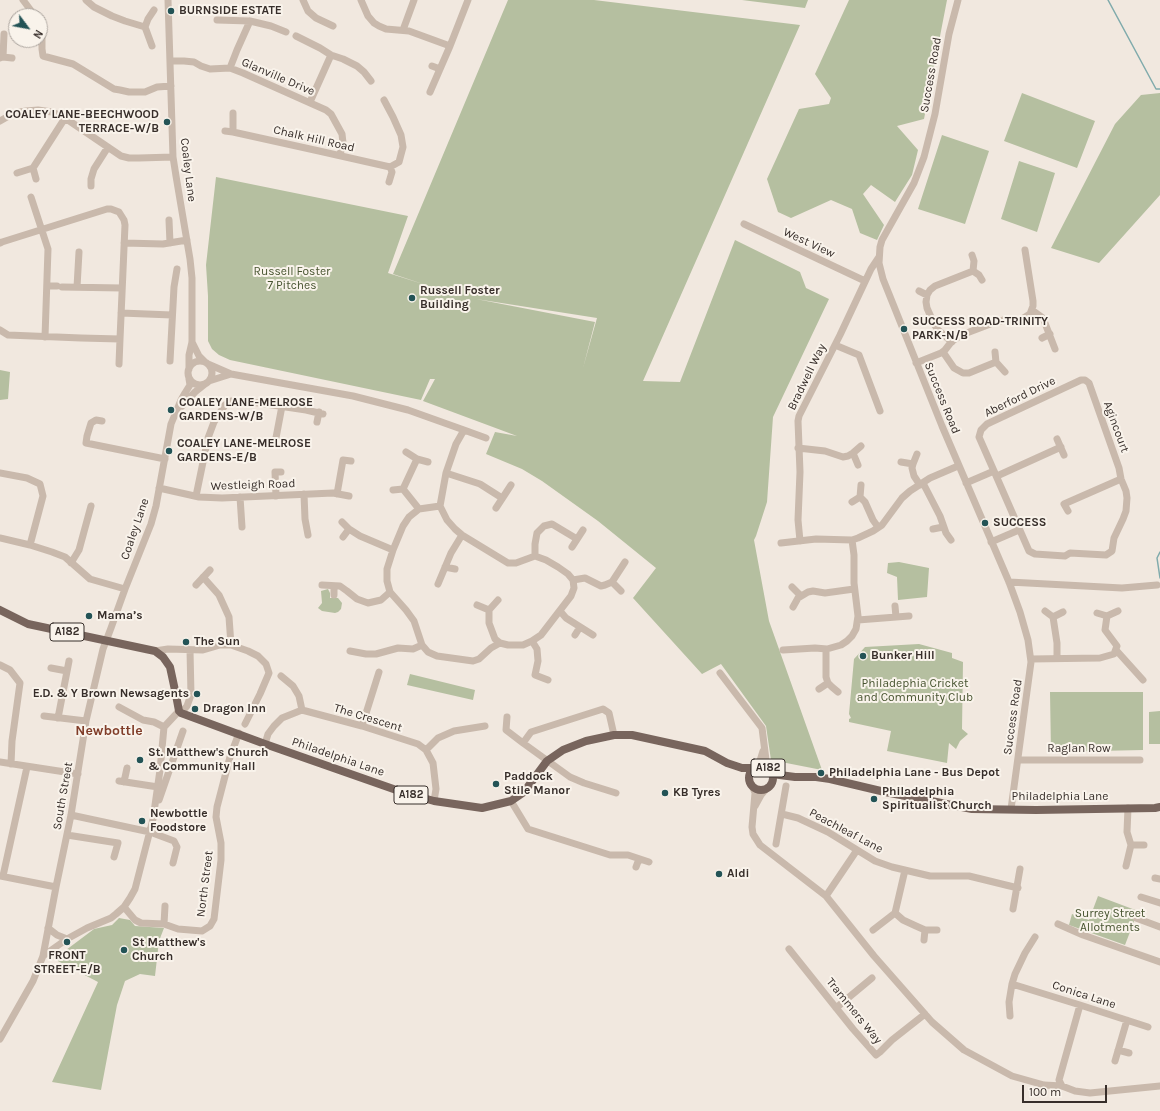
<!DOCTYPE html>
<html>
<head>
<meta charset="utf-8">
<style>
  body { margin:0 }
  #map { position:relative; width:1160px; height:1111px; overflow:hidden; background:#f1e8df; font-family:Karla,sans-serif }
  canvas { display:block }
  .north { position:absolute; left:8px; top:8px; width:40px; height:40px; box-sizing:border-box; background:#f9f3eb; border:1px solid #aba49e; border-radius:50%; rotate:122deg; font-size:11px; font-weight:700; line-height:16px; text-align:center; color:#372e2a }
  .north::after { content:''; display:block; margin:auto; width:14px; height:18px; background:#235356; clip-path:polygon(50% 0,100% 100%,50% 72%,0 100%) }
  .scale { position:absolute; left:1022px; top:1085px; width:85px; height:18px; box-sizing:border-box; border:2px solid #372e2a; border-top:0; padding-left:5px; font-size:12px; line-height:14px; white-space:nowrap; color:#372e2a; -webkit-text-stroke:3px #f9f3eb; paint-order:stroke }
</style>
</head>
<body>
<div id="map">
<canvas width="1160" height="1111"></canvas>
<div class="north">N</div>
<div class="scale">100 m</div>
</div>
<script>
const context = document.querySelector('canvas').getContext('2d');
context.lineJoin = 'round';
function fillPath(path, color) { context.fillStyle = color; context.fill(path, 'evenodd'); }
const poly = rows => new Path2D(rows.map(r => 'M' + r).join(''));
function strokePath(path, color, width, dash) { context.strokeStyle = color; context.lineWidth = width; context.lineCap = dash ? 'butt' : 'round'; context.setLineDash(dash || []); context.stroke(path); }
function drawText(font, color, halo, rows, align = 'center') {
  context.font = font + ' Karla,sans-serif'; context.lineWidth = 4; context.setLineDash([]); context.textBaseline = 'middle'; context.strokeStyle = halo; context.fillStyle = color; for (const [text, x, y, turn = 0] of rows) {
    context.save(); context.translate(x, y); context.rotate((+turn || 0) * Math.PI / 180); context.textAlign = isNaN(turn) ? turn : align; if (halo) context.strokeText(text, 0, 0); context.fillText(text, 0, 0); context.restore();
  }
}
fillPath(poly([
  [508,0,594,0,800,25,643,381,680,382,735,240,800,272,806,288,829,299,773,417,767,502,756,536,754,540,769,621,822,770,771,760,766,726,721,664,702,674,633,598,656,568,598,521,542,481,522,469,486,454,495,432,517,436,423,401,435,379,430,379,421,400,230,360,219,355,212,349,208,341,208,296,206,265,216,177,408,216,388,273,426,285,393,274],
  [476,299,597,318,583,368,595,322],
  [742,0,808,0,805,8],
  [849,0,947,0,924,119,897,126,918,150,912,175,895,202,871,185,863,194,884,225,877,240,860,233,852,209,831,200,791,218,778,212,767,179,799,109,829,104,831,98,815,74],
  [1022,93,1095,121,1077,168,1004,141],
  [1160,93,1160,195,1099,263,1051,248,1115,124,1141,95],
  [942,135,989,151,965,224,918,209],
  [1019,161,1055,173,1037,232,1001,219],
  [0,370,10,372,8,399,0,400],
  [899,562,929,568,927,597,898,600,897,577,887,573,888,563],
  [328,589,330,593,330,598,338,598,342,603,341,609,338,612,335,613,322,611,318,608,322,603,321,591],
  [919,644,952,653,952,658,963,662,962,729,968,734,960,741,956,749,949,743,947,763,887,751,891,731,849,722,849,719,851,718,849,714,854,659,865,647],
  [410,674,475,690,473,700,407,685],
  [1050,692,1143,692,1143,750,1051,752],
  [1160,711,1160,744,1149,744,1149,712],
  [1098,896,1138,911,1125,945,1069,925,1072,914,1089,920],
  [119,918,130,920,135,926,164,928,159,941,155,976,140,974,125,981,117,1005,101,1090,52,1082,98,982,54,959,94,929,112,925]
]), '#b5bfa0');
strokePath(poly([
  [1108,0,1156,89,1160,89],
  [1160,552,1157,558,1160,578]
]), '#80abac', 1.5);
strokePath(poly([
  [23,0,35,16],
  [86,0,94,7,112,16,125,21,145,27],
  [168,0,173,157,176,176,190,259,192,278,192,342,189,355,189,369],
  [303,0,308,11,316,18,333,26],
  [361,0,368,16,374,23,379,26,386,29,409,31,450,46],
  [958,0,949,34,935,114,924,157,914,183,882,240,880,247,879,263,883,279,942,426,1009,582,1020,612,1028,640,1031,662,1011,809],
  [217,20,250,21,271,26,286,32],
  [40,24,42,28,42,49,43,56,73,64,114,89,120,90,129,92,145,92,157,87,171,86],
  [403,30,414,0],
  [296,36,320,48,331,55,343,59,357,66,364,72,371,81],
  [152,46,145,27,148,19,154,10],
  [3,57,12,58],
  [0,58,3,57,4,34],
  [170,61,184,61,194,62,201,66,210,69,230,68,243,73,326,110,331,114,342,134,343,143,340,155],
  [432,66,440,69],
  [230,68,237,50,250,21],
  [430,92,450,46,468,0],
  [310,102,331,55],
  [233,113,233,132],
  [0,121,14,113,26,111,38,110,52,112,65,118,121,156,129,158,139,158,173,157],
  [225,131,233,132,319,151,390,167,399,162,403,147,401,135,393,117,384,100],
  [33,168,36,179],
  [17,173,33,168,65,118],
  [389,182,392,172,390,167],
  [91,186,91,179,94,169,108,147],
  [31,197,48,249,45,337],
  [169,220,170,243],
  [744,224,865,281],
  [0,243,2,242,107,209,111,209,119,212,124,220,125,225,120,339,81,338,8,335,0,330],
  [124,243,163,244,187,240],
  [972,255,974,261,973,271,979,275,982,280],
  [47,286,57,286],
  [62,287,122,288],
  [77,287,79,252],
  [919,291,927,295],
  [1032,310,1043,318,1055,349],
  [121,313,172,315],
  [1042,338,1050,334],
  [192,342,199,356,205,362],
  [952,342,938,330,934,324,927,308,926,302,927,295,930,290,935,286,973,271],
  [835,345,859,355,880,411],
  [943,352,954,368,963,373,969,373,996,362],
  [995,352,996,362,1005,372],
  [170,361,174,287,177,269],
  '188 373a12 12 0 1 1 24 0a12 12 0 1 1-24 0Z',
  [916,363,941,353,945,350,952,341,964,334,993,323,1004,320,1019,320,1022,319,1030,314,1033,306,1033,301,1025,250],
  [119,364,120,339],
  [208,364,231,374,353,396,408,410,464,430],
  [209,381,231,374],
  [182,406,195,392,205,384],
  [102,421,96,420,91,423,87,436,86,443,165,459],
  [317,422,319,412],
  [1057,439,1064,455],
  [275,443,282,406],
  [798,448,825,451,843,457,848,456,853,453,861,446],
  [406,452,417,459,428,462],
  [853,453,858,465],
  [917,454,913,464,912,468,914,476,920,485],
  [901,462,913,464],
  [0,473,27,478,40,484,43,496,30,545],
  [446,473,480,484,502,498],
  [997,476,1061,447],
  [923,483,940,516,946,533,951,540],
  [966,483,994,471,1029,551,1035,554,1065,556,1070,553,1106,555,1112,551,1114,538,1123,519,1126,511,1127,498,1126,491,1121,479,1119,468,1089,383,1085,380,1081,380,987,424,981,430,979,437,994,471],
  [159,488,199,497,222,498,333,493,349,496],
  [403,489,419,509],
  [393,490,403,489,417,459],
  [304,494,305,519,308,535],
  [337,494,343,460,351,461],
  [196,496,208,438,214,422,225,405,231,401,259,403,306,410,323,414],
  [276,496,275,472,281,472],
  [240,497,242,527],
  [860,497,865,502,873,520,878,527],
  [852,502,860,497,861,485],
  [440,506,447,520,455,529,462,535,508,563,516,563,535,556,546,560,558,567,568,574,573,580,574,588,571,596,541,635,532,641,523,645,508,645,500,643,491,648,479,659,473,661,437,656,428,652,422,645,414,621,406,610,390,592,387,581,387,569,393,550,403,526,409,517,419,509,440,506,446,473,456,444,464,430,486,438],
  [496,508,511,485],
  [1068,511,1064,504,1121,479],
  [342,522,349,529,360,536,393,550],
  [933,529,943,527],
  [343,537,349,529],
  [0,538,30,545,52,552,65,557,90,579,125,589],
  [800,541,798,520,800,472,798,421,799,416,840,335,871,269,879,257],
  [991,542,1019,530],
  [781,543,816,539,852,540,858,538,873,531,882,525,902,498,910,491,930,478,958,466],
  [572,547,583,530],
  [535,556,535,544,537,533,544,526,552,524,577,539],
  [71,563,79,550,91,506],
  [445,567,455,569],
  [203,577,219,595,229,617,231,645],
  [573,580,585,578,601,586,605,585,612,582,625,562],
  [612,582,621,591],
  [1009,582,1122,588,1157,585],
  [438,584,451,553,462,535],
  [196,585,210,570],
  [322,585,340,586,347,591,357,599,368,603,381,600,390,592],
  [792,587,801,596],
  [334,595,334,586],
  [498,600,489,610,489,623,495,639,500,643],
  [477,605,489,610],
  [895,606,896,617],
  [793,607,798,598,808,592,813,591,825,593,854,589],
  [560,611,566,618,593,635],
  [1045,611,1053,617,1063,612],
  [1097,613,1107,616,1118,611],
  [1053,617,1057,643,1057,658],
  [858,620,909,616],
  [575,635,580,627],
  [532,641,537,649,538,661,535,675,548,680],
  [826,649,826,677,828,683,832,687,838,692],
  [783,650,815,648,827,649,841,645,847,641,852,636,856,629,858,616,854,583,854,555,852,540],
  [1116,650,1143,680],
  [155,651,168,649,203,650,220,645,231,645,248,651,258,656,266,664,269,673,260,694,245,724],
  [350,651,366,654,376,654,398,648,413,649,422,645],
  [1031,659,1100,658,1114,654,1117,646,1105,630,1107,616],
  [0,665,10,670,20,683,12,741,11,764],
  [51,668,67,671],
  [720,673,762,728,766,760,771,771],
  [281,676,293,686,299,696,302,710],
  [819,689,828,683],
  [119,707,143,720,154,722,164,727],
  [181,713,187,706,191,695,190,650],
  [44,716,86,721],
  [507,717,506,730,523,743],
  [58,718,69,661],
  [362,726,379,672],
  [614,735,609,713,603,709,581,716,531,732,523,743,570,777,584,783,616,793],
  [265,744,268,734,274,726,282,718,302,710,362,726,418,744,426,750,433,763,436,789,434,801],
  [426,750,438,738,454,731,485,726],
  [1018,760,1140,760],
  [0,762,78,774],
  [758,767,763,751],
  [119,781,158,787],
  [124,782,127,768],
  [752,785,755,793,752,827,753,834,760,845,826,896,874,956,932,1022,964,1050,1012,1076,1044,1085,1062,1086,1075,1091,1090,1093,1160,1086],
  [159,800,183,731],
  [511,801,528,829,610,855,628,855,649,862],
  [755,806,761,795,767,788],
  [782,814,798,818,828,832,875,861,892,867,930,876,969,876,1018,888],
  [71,815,150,832,174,841,177,847,173,863],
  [67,835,118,843,114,857],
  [776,844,786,786],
  [1131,845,1144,845],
  [1126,866,1131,845,1127,832,1128,808],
  [636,867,639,859],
  [0,876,56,887],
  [3,876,27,767],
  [1155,878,1160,879],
  [826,896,857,850],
  [1141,897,1160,903],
  [124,907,135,920,141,923,164,924,178,929,202,931,210,926,214,919,221,860,221,843,216,817,217,807,230,757,239,733],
  [1013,909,1020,869],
  [895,913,903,920,916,926,925,930,937,930],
  [1136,918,1160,927],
  [164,924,165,906],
  [1058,924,1083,935,1160,962],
  [48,928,57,935,67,939],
  [873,930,895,913,905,870],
  [924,940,925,930],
  [789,949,853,1029,876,1055,880,1052,892,1040,925,1014],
  [43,956,67,939,87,928,111,918,116,914,124,907,130,898,135,889,153,819,160,770,164,727,179,711],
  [1012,984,1080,1005,1148,1027],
  [836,1008,872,978],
  [1010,1016,1009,1002,1012,984,1015,974,1025,953,1035,937],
  [0,1039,33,981,43,956,56,887,71,815,86,721,103,649,111,628,125,589,151,524,156,506,171,424,181,400,185,393,190,385,189,379],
  [1118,1050,1129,1053],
  [1115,1061,1127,1020],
  [1062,1086,1059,1080,1080,1005]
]), '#c9b9ac', 7);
strokePath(poly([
  [0,610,28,624,155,651,163,657,170,667,176,695,179,711,181,713,265,744,402,792,434,801,482,808,511,801,524,792,547,761,563,750,586,741,614,735,632,735,705,751,727,763,742,768,755,768],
  '749 778a12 12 0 1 1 24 0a12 12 0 1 1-24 0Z',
  [772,774,795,777,816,777,830,779,885,792,972,809,1036,810,1155,808,1160,807]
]), '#78655d', 8);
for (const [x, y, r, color] of [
  [171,11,4,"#235356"],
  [167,122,4,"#235356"],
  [412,298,4,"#235356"],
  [904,329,4,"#235356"],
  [171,410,4,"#235356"],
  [169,451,4,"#235356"],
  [985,523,4,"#235356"],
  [89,616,4,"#235356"],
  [186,642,4,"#235356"],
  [863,656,4,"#235356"],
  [197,694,4,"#235356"],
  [195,709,4,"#235356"],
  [140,760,4,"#235356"],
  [821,773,4,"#235356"],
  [496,784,4,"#235356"],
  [665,793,4,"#235356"],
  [874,799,4,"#235356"],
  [142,821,4,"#235356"],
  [719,874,4,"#235356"],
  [67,942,4,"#235356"],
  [124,950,4,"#235356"]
]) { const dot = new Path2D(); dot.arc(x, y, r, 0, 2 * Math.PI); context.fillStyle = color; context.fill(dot); strokePath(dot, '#f9f3eb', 1.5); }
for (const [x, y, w] of [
  [67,632,34],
  [768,768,34],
  [411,795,34]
]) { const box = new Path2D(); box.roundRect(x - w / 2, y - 9, w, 18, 3); context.fillStyle = '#f9f3eb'; context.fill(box); strokePath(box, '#372e2a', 1); }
drawText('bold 11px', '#372e2a', null, [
  ["A182",67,632],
  ["A182",768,768],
  ["A182",411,795]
]);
drawText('bold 12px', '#372e2a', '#f9f3eb', [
  ["BURNSIDE ESTATE",179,11],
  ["COALEY LANE-BEECHWOOD",159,115,"right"],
  ["TERRACE-W/B",159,129,"right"],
  ["Russell Foster",420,291],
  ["Building",420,305],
  ["SUCCESS ROAD-TRINITY",912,322],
  ["PARK-N/B",912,336],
  ["COALEY LANE-MELROSE",179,403],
  ["GARDENS-W/B",179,417],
  ["COALEY LANE-MELROSE",177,444],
  ["GARDENS-E/B",177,458],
  ["SUCCESS",993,523],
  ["Mama’s",97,616],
  ["The Sun",194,642],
  ["Bunker Hill",871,656],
  ["E.D. & Y Brown Newsagents",189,694,"right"],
  ["Dragon Inn",203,709],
  ["St. Matthew's Church",148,753],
  ["& Community Hall",148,767],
  ["Philadelphia Lane - Bus Depot",829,773],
  ["Paddock",504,777],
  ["Stile Manor",504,791],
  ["Philadelphia",882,792],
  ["Spiritualist Church",882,806],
  ["KB Tyres",673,793],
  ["Newbottle",150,814],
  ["Foodstore",150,828],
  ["Aldi",727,874],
  ["St Matthew's",132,943],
  ["Church",132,957],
  ["FRONT",67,956,"center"],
  ["STREET-E/B",67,970,"center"]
], 'left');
drawText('12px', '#372e2a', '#f9f3eb', [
  ["Success Road",931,75,-80],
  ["Glanville Drive",278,77,23],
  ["Chalk Hill Road",314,139,13],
  ["Coaley Lane",188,170,83],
  ["West View",809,243,25],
  ["Bradwell Way",807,377,-64],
  ["Aberford Drive",1020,397,-26],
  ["Success Road",942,398,68],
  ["Agincourt",1116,427,70],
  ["Westleigh Road",253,485,-2],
  ["Coaley Lane",135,529,-71],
  ["Success Road",1013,717,-82],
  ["The Crescent",368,718,17],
  ["Raglan Row",1079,749],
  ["Philadelphia Lane",338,757,19],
  ["South Street",63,796,-80],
  ["Philadelphia Lane",1060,797],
  ["Peachleaf Lane",846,831,28],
  ["North Street",205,884,-83],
  ["Conica Lane",1084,995,18],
  ["Trammers Way",854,1011,51]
]);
drawText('12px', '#475430', '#f9f3eb', [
  ["Russell Foster",292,272],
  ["7 Pitches",292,286],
  ["Philadephia Cricket",915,684],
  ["and Community Club",915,698],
  ["Surrey Street",1110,914],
  ["Allotments",1110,928]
]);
drawText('bold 14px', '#803d29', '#f9f3eb', [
  ["Newbottle",109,731]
]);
</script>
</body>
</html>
